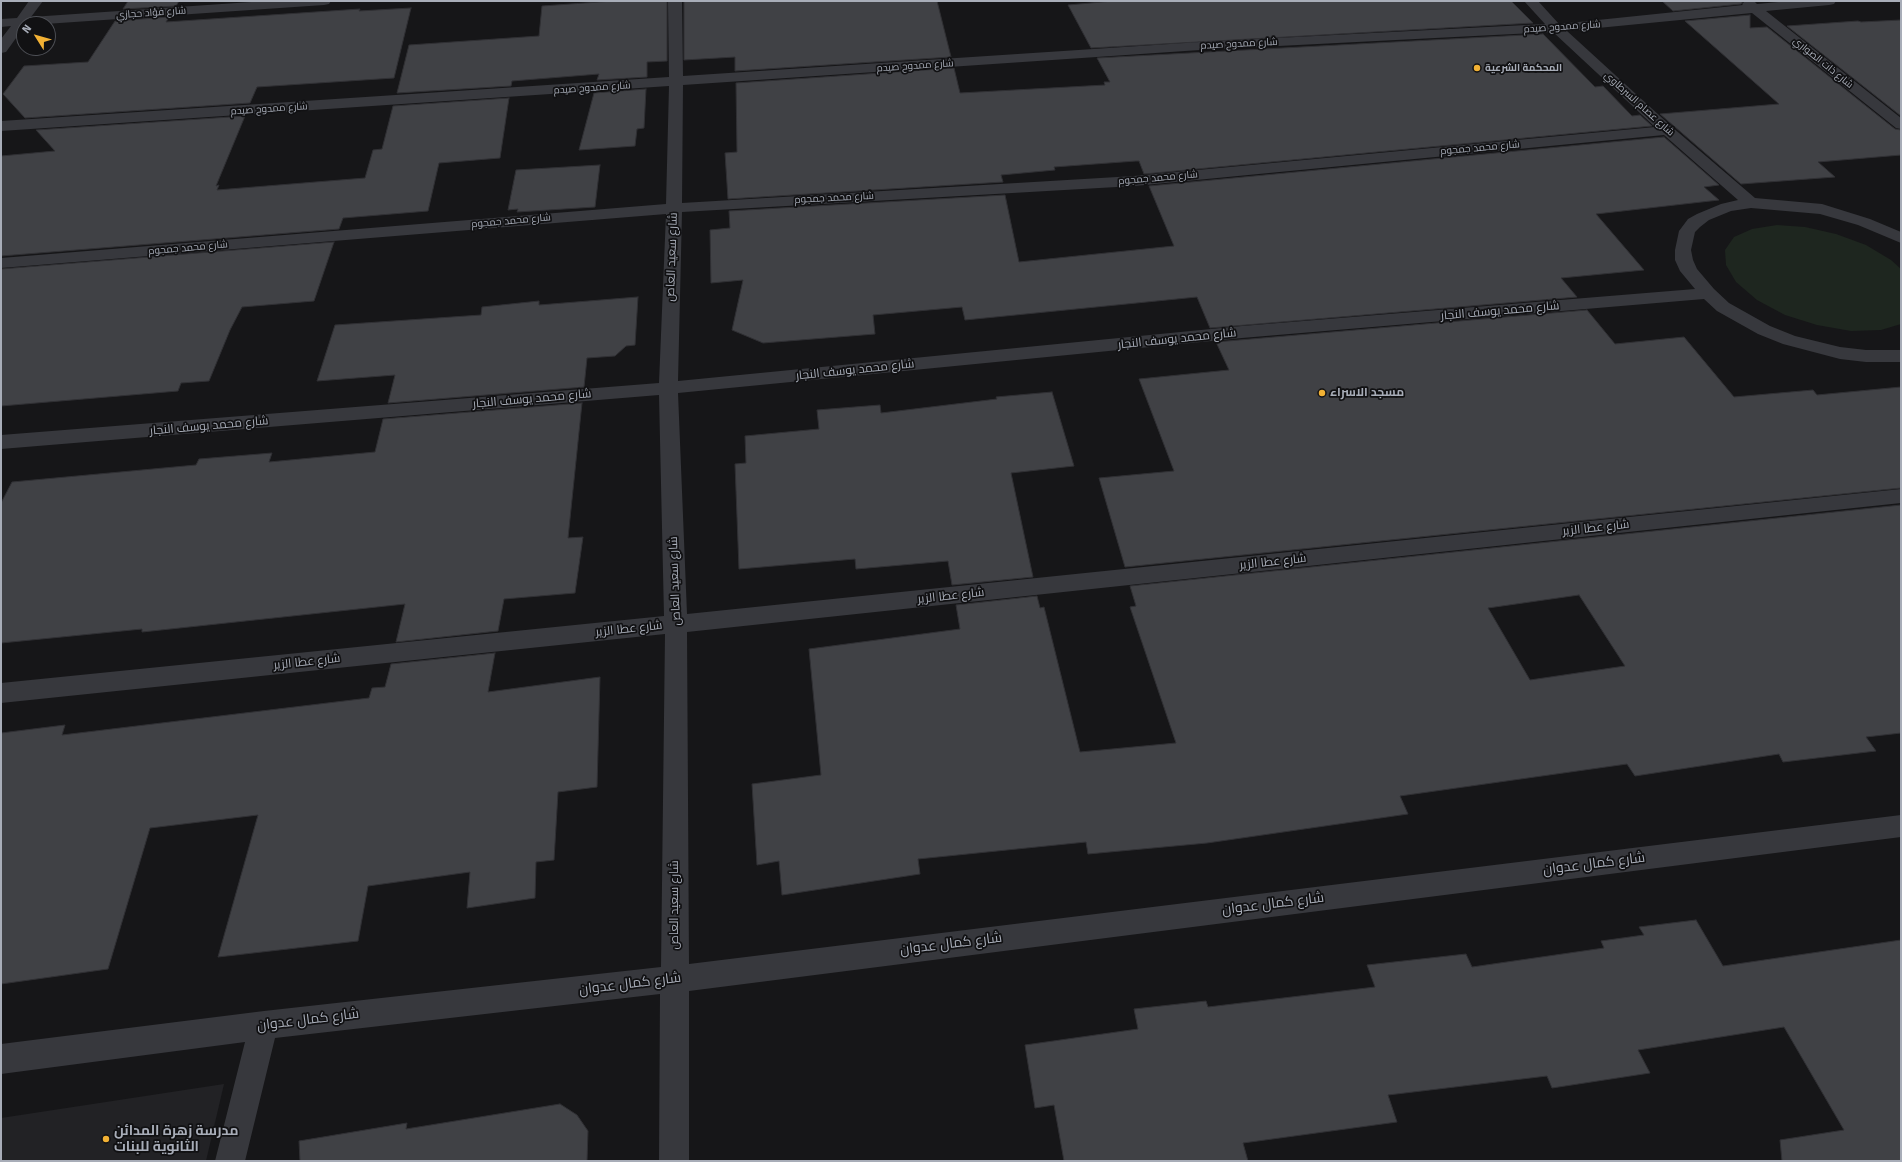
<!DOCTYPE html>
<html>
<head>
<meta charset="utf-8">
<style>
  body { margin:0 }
  #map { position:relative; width:1902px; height:1162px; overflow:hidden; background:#161618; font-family:"Fira Sans",sans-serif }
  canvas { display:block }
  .frame { position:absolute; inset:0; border:2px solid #a8adb8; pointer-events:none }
  .north { position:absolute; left:16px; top:16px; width:40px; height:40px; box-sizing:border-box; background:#111113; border:1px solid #4d4f55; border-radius:50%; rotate:307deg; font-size:11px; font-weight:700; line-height:16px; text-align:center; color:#a8adb8 }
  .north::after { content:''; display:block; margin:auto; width:14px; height:18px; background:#f2b134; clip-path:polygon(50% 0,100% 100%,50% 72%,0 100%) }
</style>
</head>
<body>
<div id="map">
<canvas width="1902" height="1162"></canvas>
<div class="frame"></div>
<div class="north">N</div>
</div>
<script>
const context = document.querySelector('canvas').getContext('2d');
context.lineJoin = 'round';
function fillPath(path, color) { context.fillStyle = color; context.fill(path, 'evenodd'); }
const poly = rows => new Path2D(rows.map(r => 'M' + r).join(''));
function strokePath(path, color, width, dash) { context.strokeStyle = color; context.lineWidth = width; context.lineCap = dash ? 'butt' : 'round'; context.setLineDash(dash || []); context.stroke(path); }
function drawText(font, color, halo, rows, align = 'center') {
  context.font = font + ' "Fira Sans",Cairo,sans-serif'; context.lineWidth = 3.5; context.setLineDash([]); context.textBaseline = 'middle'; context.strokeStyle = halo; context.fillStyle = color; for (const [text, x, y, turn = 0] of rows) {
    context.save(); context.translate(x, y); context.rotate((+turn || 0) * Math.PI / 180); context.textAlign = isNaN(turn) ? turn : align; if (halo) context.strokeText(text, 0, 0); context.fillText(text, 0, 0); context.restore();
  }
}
fillPath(poly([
  [224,1084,206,1161,1,1161,1,1118]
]), '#222225');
fillPath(poly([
  [1777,225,1805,227,1836,234,1866,245,1891,260,1901,269,1901,324,1881,330,1851,331,1817,325,1785,315,1757,300,1736,282,1726,265,1725,250,1734,237,1752,229]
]), '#1e261f');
const building = poly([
  [128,1,179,1,176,6,123,9,128,1],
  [613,1,667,1,667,61,647,62,647,77,597,80,599,74,512,81,511,86,397,93,409,45,539,36,542,6,613,1],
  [684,1,937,1,951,57,735,71,735,57,684,60,684,1],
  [1113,1,1511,1,1533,23,1091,48,1068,5,1113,1],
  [1662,1,1743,1,1741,4,1673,11,1662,1],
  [411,8,394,78,257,87,250,103,25,118,3,94,24,66,88,62,115,21,169,17,166,22,360,9,359,11,411,8],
  [1750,15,1750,28,1767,27,1895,129,1901,130,1901,155,1818,162,1835,177,1741,184,1660,114,1779,104,1685,21,1750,15],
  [1901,20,1901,116,1787,26,1858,21,1861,22,1901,20],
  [1543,34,1595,87,1603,86,1632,116,1640,115,1652,126,1144,174,1139,161,1136,161,1054,167,1055,170,1001,175,1003,182,728,199,725,153,737,152,736,83,954,68,960,93,1105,85,1104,82,1110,82,1097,58,1543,34],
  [646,89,644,128,637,129,635,146,579,150,594,93,646,89],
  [509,98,500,158,439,163,428,211,343,218,339,229,1,256,1,156,55,151,36,130,245,116,216,186,219,185,217,190,365,178,373,150,382,149,393,106,509,98],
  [1664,137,1719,185,1704,187,1719,200,1596,214,1644,270,1561,278,1577,297,1210,328,1197,297,965,320,962,307,873,315,875,334,763,343,732,330,743,280,711,283,710,230,730,228,729,211,1005,195,1019,262,1174,246,1149,186,1664,137],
  [600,165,595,207,517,212,518,209,508,210,516,170,600,165],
  [334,242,314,301,242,307,230,330,209,381,181,383,178,391,1,406,1,269,334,242],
  [638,297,635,345,626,346,615,356,587,358,584,387,388,403,395,375,317,381,335,325,481,315,482,307,539,301,539,305,638,297],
  [1587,310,1615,344,1684,337,1734,397,1813,390,1817,395,1901,387,1901,488,1125,567,1099,478,1174,471,1139,379,1229,370,1216,342,1587,310],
  [1052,392,1074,466,1011,473,1033,577,952,585,948,561,856,569,855,559,739,569,735,464,746,463,745,436,819,429,817,410,880,405,881,413,997,399,996,397,1052,392],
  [582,403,568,538,583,537,575,593,504,599,498,631,396,642,405,604,142,632,142,629,1,643,1,503,12,482,196,465,199,459,272,453,269,462,375,452,383,419,582,403],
  [1901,505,1901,733,1866,737,1876,751,1783,762,1779,754,1635,776,1627,764,1400,796,1408,814,1207,843,1088,854,1086,842,918,859,920,874,782,895,779,861,757,865,752,784,821,775,809,649,960,629,956,605,1037,596,1040,608,1044,607,1080,752,1176,743,1130,607,1136,606,1130,586,1901,505],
  [1579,595,1625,666,1530,680,1488,608,1579,595],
  [495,653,488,692,600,677,597,787,558,792,554,860,536,862,535,898,467,908,470,872,368,886,358,941,218,957,258,815,150,828,108,969,1,984,1,733,65,725,62,735,369,698,372,688,385,687,391,664,495,653],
  [1696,920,1723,966,1901,940,1901,1161,1782,1161,1780,1140,1844,1130,1784,1027,1638,1050,1650,1073,1552,1088,1547,1076,1388,1095,1397,1122,1243,1143,1248,1161,1064,1161,1054,1105,1035,1108,1025,1045,1138,1029,1134,1009,1206,1001,1208,1007,1375,987,1367,965,1466,954,1472,967,1604,948,1601,941,1644,935,1639,927,1696,920],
  [560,1104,577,1115,588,1131,587,1161,300,1161,299,1141,407,1123,406,1129,560,1104]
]);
fillPath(building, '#404145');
strokePath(building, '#303034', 1);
fillPath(poly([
  [29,1,43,1,31,17,266,1,331,1,329,4,324,5,45,24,24,24,24,27,6,52,1,53,1,39,11,26,1,27,1,19,17,18,29,1],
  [668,1,682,1,683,76,1200,42,1545,24,1524,1,1538,1,1559,24,1743,5,1742,4,1745,1,1754,1,1757,4,1789,1,1836,1,1834,4,1829,5,1766,11,1901,118,1901,129,1896,128,1752,13,1567,31,1672,127,1755,198,1822,204,1870,219,1901,232,1901,243,1858,225,1820,214,1751,208,1731,211,1709,220,1700,227,1695,232,1691,250,1693,260,1697,269,1714,289,1729,303,1770,326,1795,336,1840,347,1866,350,1901,350,1901,362,1866,362,1840,359,1783,344,1758,334,1717,311,1704,299,1242,338,678,393,687,614,1901,489,1901,503,687,632,689,964,1901,815,1901,837,689,991,689,1161,659,1161,660,994,275,1038,245,1161,215,1161,245,1042,1,1074,1,1044,264,1011,661,967,665,634,1,703,1,683,664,616,659,395,1,449,1,435,659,383,666,214,1,268,1,258,666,204,669,86,1,131,1,121,669,77,668,1],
  [1553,32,1655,127,1134,176,682,203,683,85,1200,50,1553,32],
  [1664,135,1738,200,1721,204,1697,214,1688,219,1679,231,1675,250,1675,260,1680,271,1695,289,1242,326,678,381,682,212,1134,186,1664,135]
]), '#37383d');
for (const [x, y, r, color] of [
  [1477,68,4,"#f2b134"],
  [1322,393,4,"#f2b134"],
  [106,1139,4,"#f2b134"]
]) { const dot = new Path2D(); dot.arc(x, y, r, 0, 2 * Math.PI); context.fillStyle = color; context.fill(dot); strokePath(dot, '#111113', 1.5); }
drawText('10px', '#a8adb8', '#111113', [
  ["شارع فؤاد حجازي",151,13,-4],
  ["شارع ممدوح صيدم",1562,27,-4],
  ["شارع ممدوح صيدم",1239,44,-3],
  ["شارع ذات الصواري",1823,63,39],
  ["شارع ممدوح صيدم",915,66,-4],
  ["شارع ممدوح صيدم",592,88,-4],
  ["شارع عصام السرطاوي",1639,104,42],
  ["شارع ممدوح صيدم",269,109,-4],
  ["شارع محمد جمجوم",1480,148,-5],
  ["شارع محمد جمجوم",1158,178,-5],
  ["شارع محمد جمجوم",834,198,-3],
  ["شارع محمد جمجوم",511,221,-5],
  ["شارع محمد جمجوم",188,248,-5]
]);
drawText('bold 10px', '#a8adb8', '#111113', [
  ["المحكمة الشرعية",1485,68]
], 'left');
drawText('12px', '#a8adb8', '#111113', [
  ["شارع سعيد العاص",672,257,-88],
  ["شارع محمد يوسف النجار",1500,311,-5],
  ["شارع محمد يوسف النجار",1177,339,-6],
  ["شارع محمد يوسف النجار",855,370,-6],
  ["شارع محمد يوسف النجار",532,399,-5],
  ["شارع محمد يوسف النجار",209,426,-5],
  ["شارع عطا الزير",1596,528,-6],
  ["شارع عطا الزير",1273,562,-6],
  ["شارع سعيد العاص",675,581,-92],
  ["شارع عطا الزير",951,596,-6],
  ["شارع عطا الزير",629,629,-6],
  ["شارع عطا الزير",307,662,-6],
  ["شارع سعيد العاص",675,905,-90]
]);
drawText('bold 12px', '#a8adb8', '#111113', [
  ["مسجد الاسراء",1330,393]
], 'left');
drawText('14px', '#a8adb8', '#111113', [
  ["شارع كمال عدوان",1594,864,-7],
  ["شارع كمال عدوان",1273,904,-7],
  ["شارع كمال عدوان",951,944,-7],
  ["شارع كمال عدوان",630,984,-7],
  ["شارع كمال عدوان",308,1020,-7]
]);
drawText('bold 14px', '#a8adb8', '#111113', [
  ["مدرسة زهرة المدائن",114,1131],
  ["الثانوية للبنات",114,1147]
], 'left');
</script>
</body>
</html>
